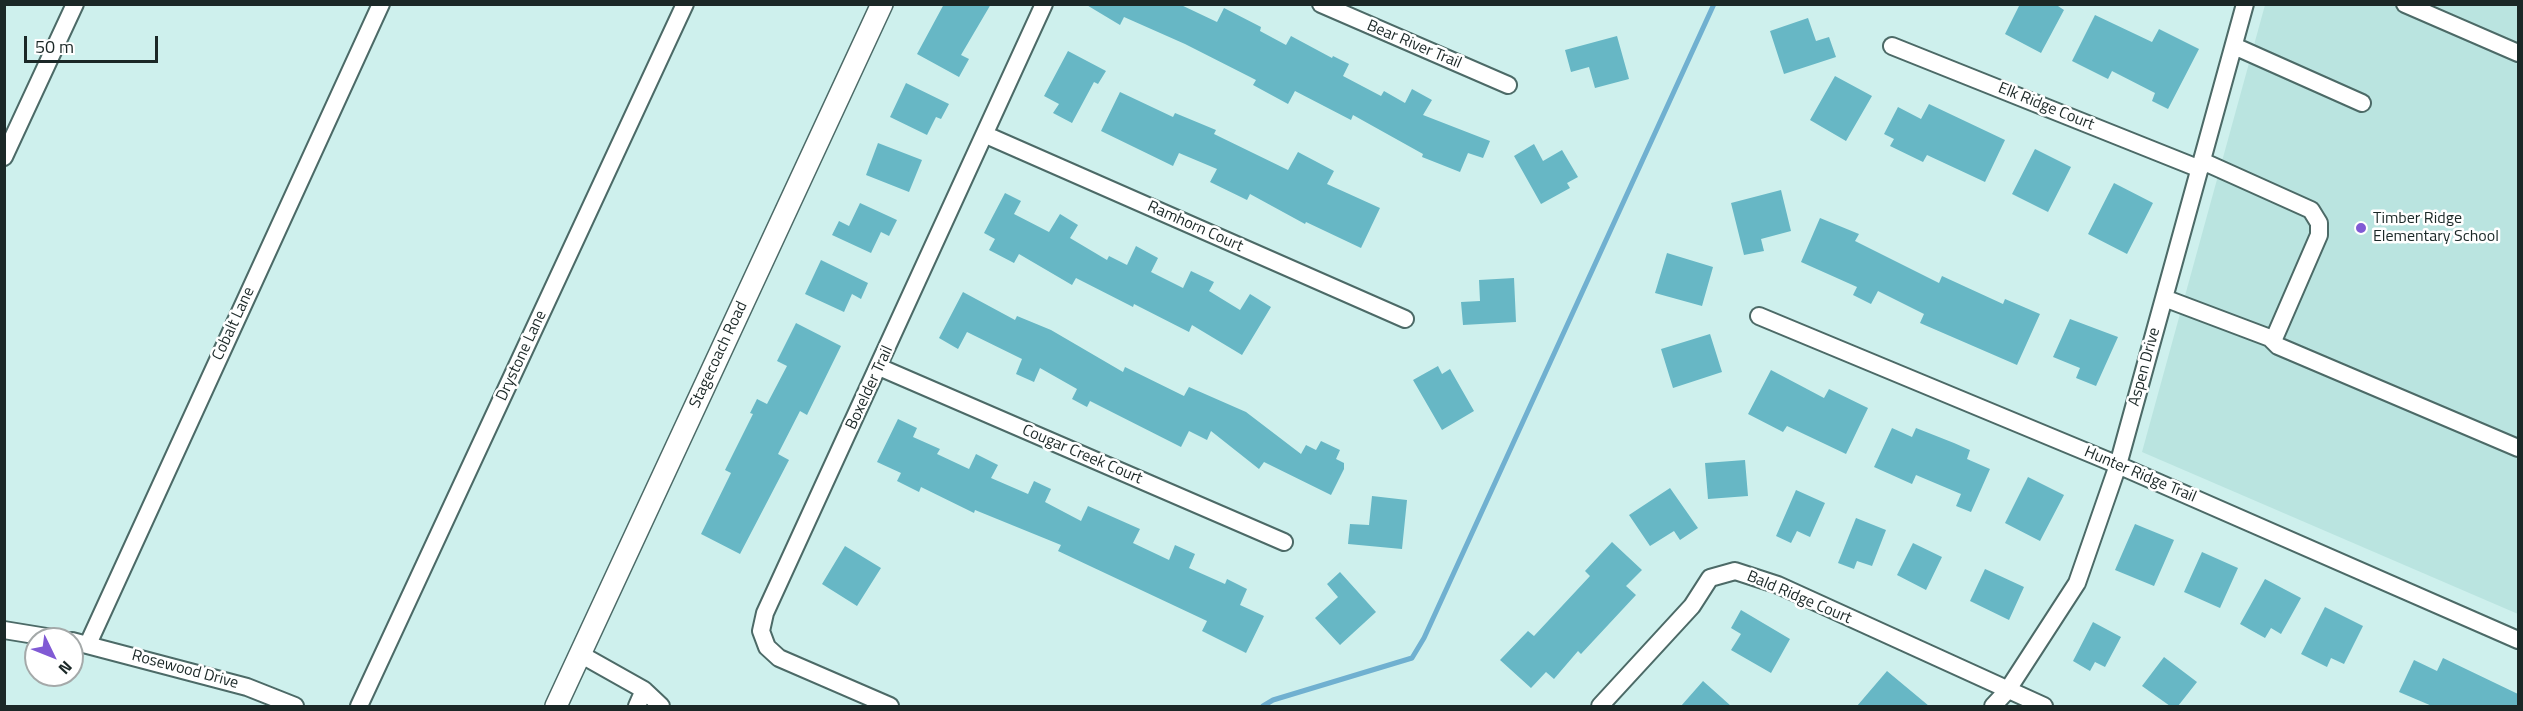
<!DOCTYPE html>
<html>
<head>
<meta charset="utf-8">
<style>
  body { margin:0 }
  #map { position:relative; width:2523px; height:711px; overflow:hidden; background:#cef0ed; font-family:"Titillium Web",sans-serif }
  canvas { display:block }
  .frame { position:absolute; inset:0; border:6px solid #1b2827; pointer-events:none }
  .north { position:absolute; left:24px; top:627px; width:60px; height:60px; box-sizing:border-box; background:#fff; border:2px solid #a4a9a9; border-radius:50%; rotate:133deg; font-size:16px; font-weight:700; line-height:24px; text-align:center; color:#1b2827 }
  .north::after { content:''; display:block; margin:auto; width:21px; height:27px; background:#805ad4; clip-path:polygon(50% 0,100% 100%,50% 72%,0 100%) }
  .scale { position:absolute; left:24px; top:36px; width:134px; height:27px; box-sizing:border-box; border:3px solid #1b2827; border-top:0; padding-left:8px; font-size:18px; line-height:21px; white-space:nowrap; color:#1b2827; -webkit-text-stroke:4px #fff; paint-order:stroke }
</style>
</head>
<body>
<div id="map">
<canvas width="2523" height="711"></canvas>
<div class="frame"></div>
<div class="north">N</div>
<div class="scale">50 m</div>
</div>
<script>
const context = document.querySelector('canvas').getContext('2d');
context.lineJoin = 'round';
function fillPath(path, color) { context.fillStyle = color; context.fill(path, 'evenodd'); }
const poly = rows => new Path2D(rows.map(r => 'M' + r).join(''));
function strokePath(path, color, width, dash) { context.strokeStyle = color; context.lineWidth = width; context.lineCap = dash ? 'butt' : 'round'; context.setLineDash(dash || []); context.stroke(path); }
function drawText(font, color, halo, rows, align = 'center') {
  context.font = font + ' "Titillium Web",sans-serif'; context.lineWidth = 5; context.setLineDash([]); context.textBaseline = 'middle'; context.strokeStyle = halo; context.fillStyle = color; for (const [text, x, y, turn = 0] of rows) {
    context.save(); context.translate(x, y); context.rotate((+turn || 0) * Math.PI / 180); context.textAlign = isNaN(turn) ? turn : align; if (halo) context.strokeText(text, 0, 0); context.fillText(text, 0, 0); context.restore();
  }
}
fillPath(poly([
  [2265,5,2518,5,2518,614,2142,452]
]), '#bae4e0');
strokePath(poly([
  [1263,706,1273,700,1412,658,1424,638,1714,4]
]), '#70b0d0', 5);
fillPath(poly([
  [944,4,991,4,961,55,969,59,959,77,917,54],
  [1085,4,1179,4,1217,22,1224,8,1261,27,1260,31,1286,45,1291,36,1332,58,1333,56,1349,64,1343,76,1381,96,1384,91,1405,103,1412,89,1432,100,1423,115,1490,141,1483,158,1468,153,1460,172,1422,157,1423,154,1353,115,1351,120,1295,91,1288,104,1253,85,1256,80,1185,44,1124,17,1120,25],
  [2020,4,2055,4,2064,10,2041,53,2005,34],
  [2095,15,2152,42,2159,29,2199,49,2168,109,2152,101,2155,93,2112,71,2108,79,2072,61],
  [1808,18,1816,41,1829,37,1836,57,1784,74,1770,31],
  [1617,36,1629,79,1595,88,1589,67,1571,72,1565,50],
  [1068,51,1106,71,1098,84,1094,82,1072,123,1053,113,1059,104,1044,96],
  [1835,76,1872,96,1846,141,1810,120],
  [906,83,949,104,941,119,936,117,927,135,890,117],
  [1120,92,1173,117,1175,113,1216,130,1214,134,1288,170,1298,152,1334,171,1327,184,1380,208,1361,248,1306,222,1305,224,1250,194,1247,200,1210,182,1217,169,1179,153,1173,166,1101,131],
  [1929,104,2005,140,1985,182,1927,155,1923,162,1890,146,1894,139,1884,134,1898,107,1921,119],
  [878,143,922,160,909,192,866,175],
  [1534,144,1543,161,1562,150,1578,177,1567,183,1570,188,1541,204,1514,156],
  [2035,149,2071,167,2048,212,2012,194],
  [2114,183,2153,203,2127,254,2088,234],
  [1781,190,1791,231,1761,239,1764,251,1744,255,1731,203],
  [1005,193,1021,201,1014,214,1049,232,1060,214,1078,225,1070,238,1107,260,1109,256,1127,265,1136,246,1158,258,1151,272,1183,288,1191,271,1214,282,1209,291,1240,310,1250,294,1271,307,1242,355,1192,325,1189,332,1134,304,1133,307,1076,278,1072,285,1019,254,1014,263,989,250,995,239,984,233],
  [860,203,897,220,889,236,881,232,871,253,832,235,839,221,849,226],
  [1820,218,1859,234,1855,241,1939,283,1942,276,2003,304,2005,299,2040,314,2017,365,1920,323,1924,314,1878,291,1871,304,1853,295,1857,287,1801,262],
  [1667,253,1713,267,1702,306,1655,293],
  [821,260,868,283,861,299,852,294,844,312,805,294],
  [1514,278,1516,322,1463,325,1461,302,1480,301,1479,280],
  [963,292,1015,320,1017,316,1051,330,1123,372,1125,367,1184,396,1189,387,1246,412,1301,454,1306,445,1316,450,1321,441,1340,450,1336,459,1344,463,1344,469,1331,495,1264,462,1259,469,1211,431,1207,440,1189,431,1181,447,1090,401,1087,407,1072,399,1077,389,1040,368,1034,382,1016,374,1022,359,967,332,958,349,939,338],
  [2070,319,2118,337,2096,386,2076,378,2080,368,2053,357],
  [796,323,841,346,807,415,800,411,778,454,789,460,740,554,701,534,731,473,725,470,753,414,750,413,757,399,767,404,787,366,777,361],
  [1710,334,1722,372,1673,388,1661,349],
  [1438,366,1442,374,1450,369,1474,411,1442,430,1413,380],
  [1771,370,1824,398,1829,389,1868,408,1846,454,1787,426,1783,432,1748,414],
  [898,419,917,428,913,437,940,449,937,454,969,469,976,454,998,465,991,478,1028,494,1034,481,1051,489,1045,502,1081,521,1088,506,1140,529,1133,543,1169,560,1175,545,1195,554,1189,568,1225,584,1227,579,1247,589,1240,605,1264,616,1246,653,1202,631,1207,621,1058,551,1061,545,975,510,974,513,921,487,919,492,897,481,901,473,877,462],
  [1892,428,1912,437,1916,428,1954,443,1970,450,1967,459,1990,469,1971,512,1956,506,1961,494,1916,475,1912,484,1874,467],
  [1745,460,1748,496,1708,499,1705,463],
  [2028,477,2064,495,2040,541,2005,523],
  [1670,488,1698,528,1680,540,1674,531,1650,546,1629,515],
  [1796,490,1825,503,1810,537,1797,531,1791,543,1776,536],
  [1372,496,1407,500,1402,549,1348,544,1350,524,1369,525],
  [1856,518,1886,530,1872,566,1857,561,1854,569,1838,563],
  [2135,524,2174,540,2154,586,2115,570],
  [1612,542,1642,570,1626,586,1636,595,1581,654,1578,651,1554,679,1546,672,1531,688,1500,660,1528,631,1534,636,1590,576,1585,571],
  [1913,543,1942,557,1926,590,1897,575],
  [845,546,881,568,857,606,822,584],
  [2202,552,2238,568,2220,608,2184,592],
  [1985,569,2024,587,2009,620,1970,601],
  [1340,572,1376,612,1340,645,1315,618,1338,597,1327,584],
  [2265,579,2301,598,2281,634,2271,628,2265,638,2240,624],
  [2325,607,2363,626,2344,664,2331,658,2327,667,2301,654],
  [1741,610,1790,639,1771,673,1731,650,1741,634,1731,628],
  [2093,622,2121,637,2105,667,2095,662,2090,671,2073,661],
  [2164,657,2197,682,2178,706,2170,706,2142,686],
  [2443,658,2518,694,2518,706,2432,706,2399,692,2414,660,2437,671],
  [1887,671,1929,706,1857,706],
  [1703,681,1731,706,1681,706]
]), '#67b7c5');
const minor = poly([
  [1321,4,1508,85],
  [2405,4,2518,53],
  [1892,46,2200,169],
  [2234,46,2362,103],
  [986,135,1405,319],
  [4,157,75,4],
  [2202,161,2311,210,2319,223,2319,235,2273,341],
  [2164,298,2270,338,2278,346,2518,448],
  [1759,316,2118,465,2518,640],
  [879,367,1284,542],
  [4,630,59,639],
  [72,641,247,687,295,706],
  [88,644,381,4],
  [580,654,644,690,637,706],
  [644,690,661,706],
  [359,706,685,4],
  [890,706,779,658,767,647,761,631,765,613,1044,4],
  [1600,706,1692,606,1710,578,1735,571,1778,585,2044,706],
  [1993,706,2007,691,2077,583,2118,465,2245,4]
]);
const major = poly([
  [556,706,882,4]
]);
strokePath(minor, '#4c6a67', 20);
strokePath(major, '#4c6a67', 24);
strokePath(minor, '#fff', 16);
strokePath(major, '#fff', 21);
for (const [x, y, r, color] of [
  [2361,228,6,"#805ad4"]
]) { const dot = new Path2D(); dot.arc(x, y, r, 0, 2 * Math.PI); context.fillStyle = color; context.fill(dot); strokePath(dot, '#fff', 2); }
drawText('16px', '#1b2827', '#fff', [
  ["Bear River Trail",1414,45,23],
  ["Elk Ridge Court",2046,107,22],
  ["Ramhorn Court",1195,227,24],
  ["Cobalt Lane",234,324,-65],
  ["Stagecoach Road",719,355,-65],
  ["Drystone Lane",522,356,-65],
  ["Aspen Drive",2145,367,-75],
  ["Boxelder Trail",870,388,-65],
  ["Cougar Creek Court",1082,455,23],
  ["Hunter Ridge Trail",2140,475,23],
  ["Bald Ridge Court",1799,598,23],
  ["Rosewood Drive",185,670,15]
]);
drawText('16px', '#1b2827', '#fff', [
  ["Timber Ridge",2373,219],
  ["Elementary School",2373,237]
], 'left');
</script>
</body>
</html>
